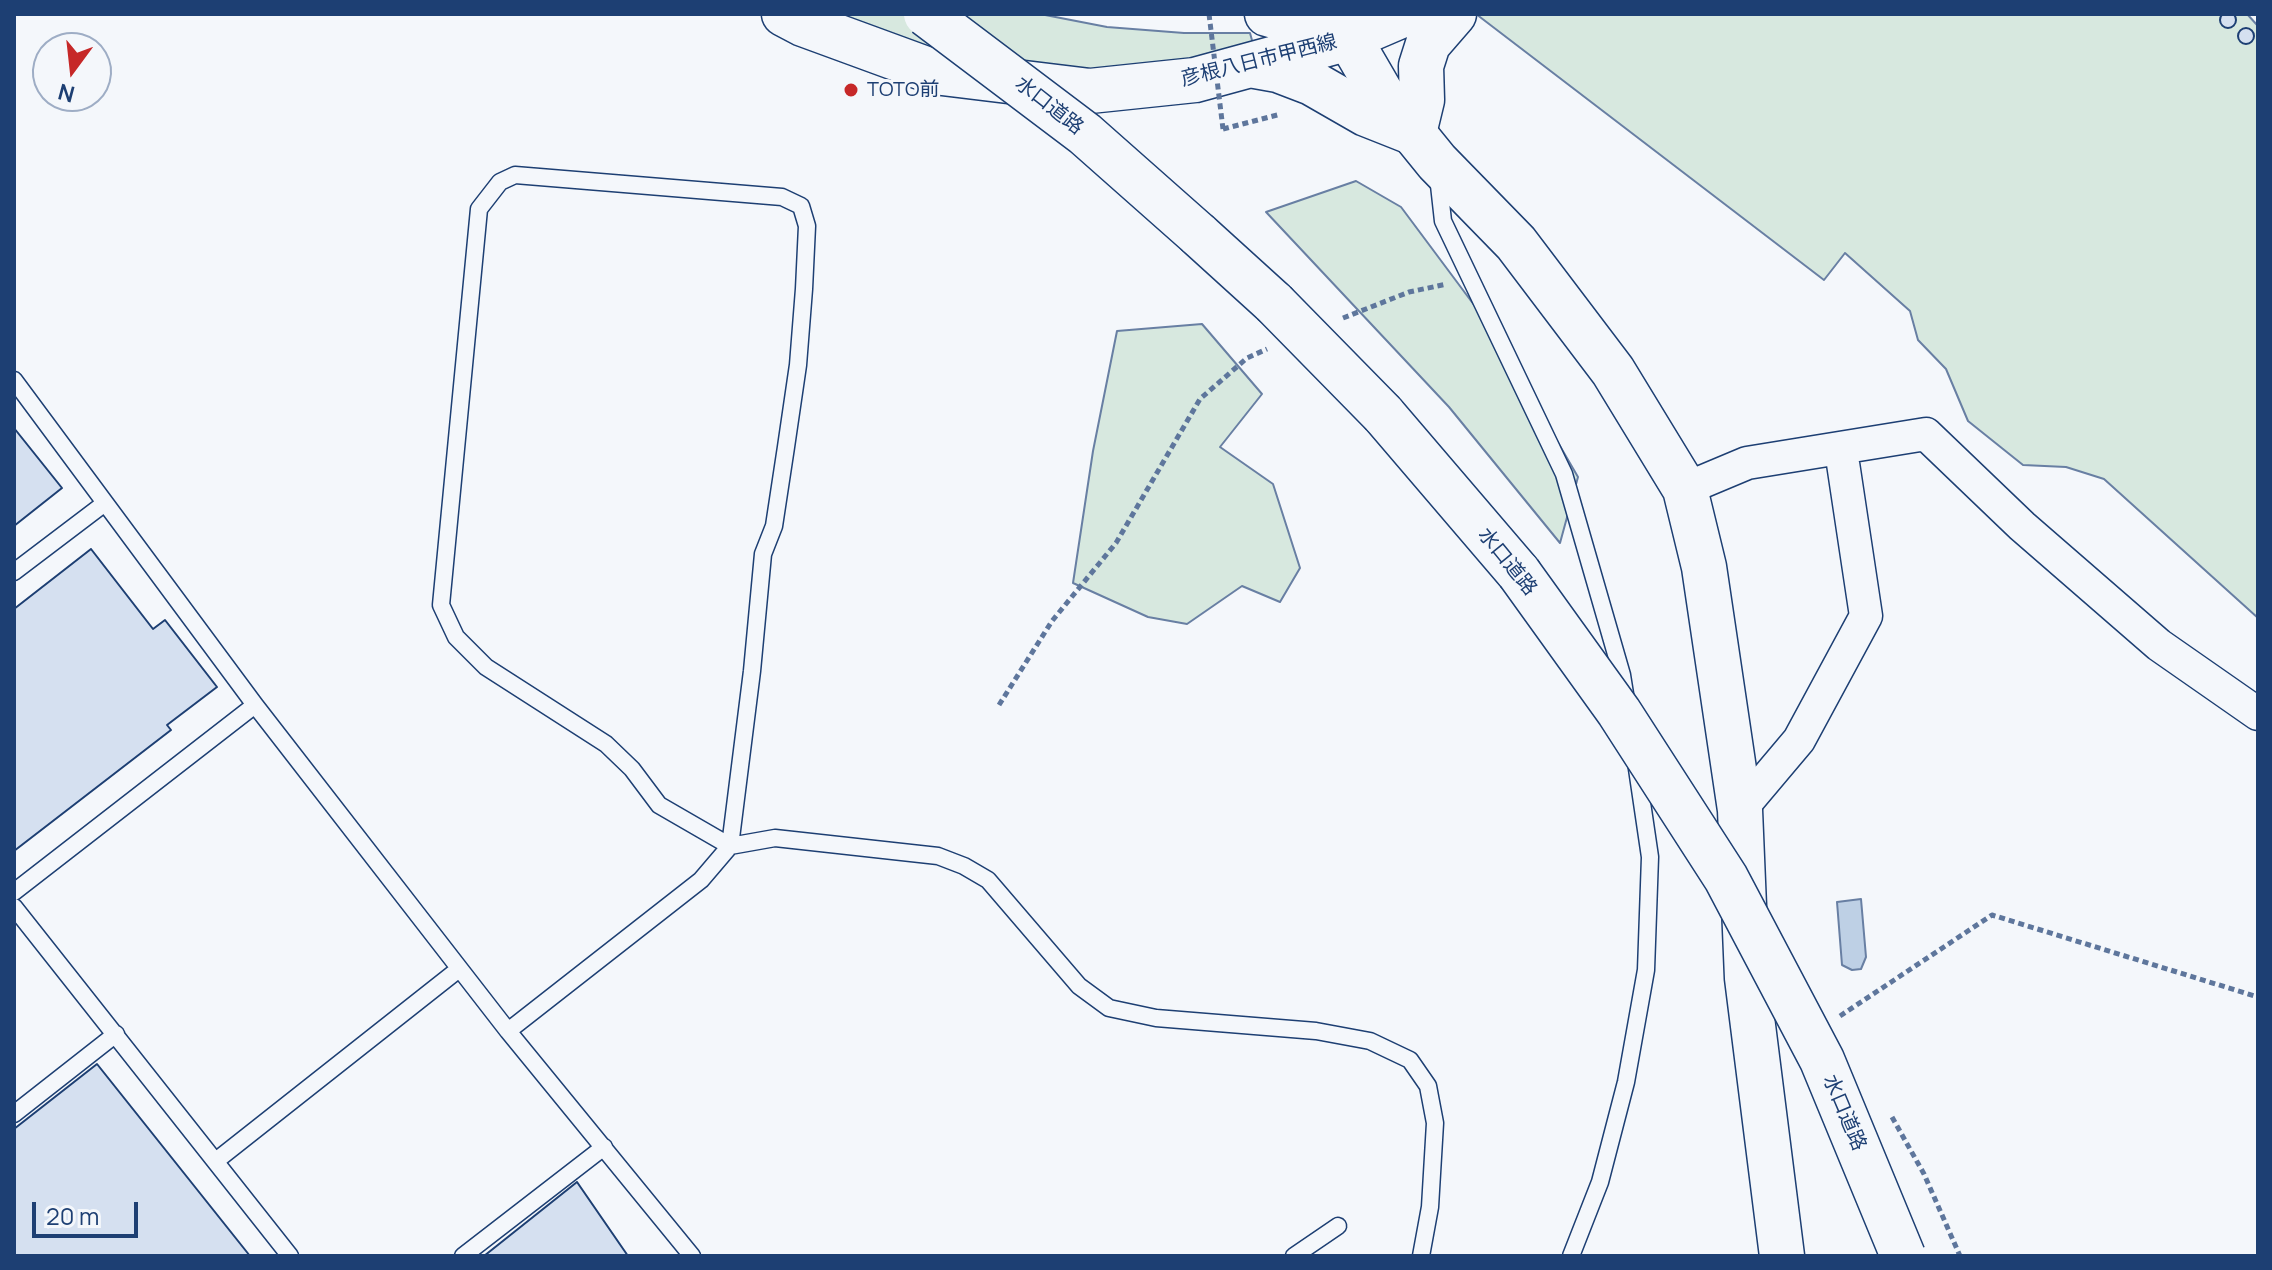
<!DOCTYPE html>
<html>
<head>
<meta charset="utf-8">
<style>
  body { margin:0 }
  #map { position:relative; width:2272px; height:1270px; overflow:hidden; background:#f4f7fb; font-family:Manrope,sans-serif }
  canvas { display:block }
  .frame { position:absolute; inset:0; border:16px solid #1d3f73; pointer-events:none }
  .north { position:absolute; left:32px; top:32px; width:80px; height:80px; box-sizing:border-box; background:#f4f7fb; border:2px solid #9eadc5; border-radius:50%; rotate:195deg; font-size:22px; font-weight:700; line-height:32px; text-align:center; color:#1d3f73 }
  .north::after { content:''; display:block; margin:auto; width:28px; height:36px; background:#c62828; clip-path:polygon(50% 0,100% 100%,50% 72%,0 100%) }
  .scale { position:absolute; left:32px; top:1202px; width:106px; height:36px; box-sizing:border-box; border:4px solid #1d3f73; border-top:0; padding-left:10px; font-size:24px; line-height:28px; white-space:nowrap; color:#1d3f73; -webkit-text-stroke:6px #f4f7fb; paint-order:stroke }
</style>
</head>
<body>
<div id="map">
<canvas width="2272" height="1270"></canvas>
<div class="frame"></div>
<div class="north">N</div>
<div class="scale">20 m</div>
</div>
<script>
const context = document.querySelector('canvas').getContext('2d');
context.lineJoin = 'round';
function fillPath(path, color) { context.fillStyle = color; context.fill(path, 'evenodd'); }
const poly = rows => new Path2D(rows.map(r => 'M' + r).join(''));
function strokePath(path, color, width, dash) { context.strokeStyle = color; context.lineWidth = width; context.lineCap = dash ? 'butt' : 'round'; context.setLineDash(dash || []); context.stroke(path); }
function drawText(font, color, halo, rows, align = 'center') {
  context.font = font + ' Manrope,"Noto Sans JP",sans-serif'; context.lineWidth = 6; context.setLineDash([]); context.textBaseline = 'middle'; context.strokeStyle = halo; context.fillStyle = color; for (const [text, x, y, turn = 0] of rows) {
    context.save(); context.translate(x, y); context.rotate((+turn || 0) * Math.PI / 180); context.textAlign = isNaN(turn) ? turn : align; if (halo) context.strokeText(text, 0, 0); context.fillText(text, 0, 0); context.restore();
  }
}
const green = poly([
  [804,14,1040,14,1107,27,1184,33,1250,33,1256,55,1161,73,929,63,804,14],
  [1476,14,2247,14,2258,26,2258,618,2104,479,2066,467,2023,465,1968,421,1946,369,1918,340,1910,311,1845,253,1824,280,1476,14],
  [1356,181,1401,207,1492,329,1578,477,1560,543,1449,407,1266,212,1356,181],
  [1202,324,1262,394,1220,447,1273,484,1300,568,1280,602,1242,586,1187,624,1148,617,1073,583,1093,451,1117,331,1202,324]
]);
fillPath(green, '#d7e8df');
strokePath(green, '#687fa3', 2);
const water = poly([
  [1861,899,1866,957,1861,969,1852,970,1842,965,1837,902,1861,899]
]);
fillPath(water, '#bed0e5');
strokePath(water, '#687fa3', 2);
const building = poly([
  '2220 20a8 8 0 1 1 16 0a8 8 0 1 1-16 0Z',
  '2238 36a8 8 0 1 1 16 0a8 8 0 1 1-16 0Z',
  [14,428,62,488,14,526,14,428],
  [91,549,153,629,165,620,217,687,167,725,171,730,14,851,14,609,91,549],
  [97,1064,250,1256,14,1256,14,1129,97,1064],
  [577,1182,628,1256,484,1256,577,1182]
]);
fillPath(building, '#d5e0f0');
strokePath(building, '#1d3f73', 2);
const lane = poly([
  [1438,176,1443,221,1564,474,1622,675,1626,700],
  [14,380,255,705,508,1031,692,1256],
  [14,572,105,503],
  [14,892,255,705],
  [14,907,290,1256],
  [508,1031,701,880,730,846,752,671,763,554,774,526,786,447,798,365,804,289,807,226,801,206,782,197,515,175,500,182,479,209,441,605,456,637,486,667,606,744,632,769,659,805,730,846,775,838,938,856,964,866,988,880,1079,986,1109,1008,1156,1018,1316,1031,1370,1041,1410,1060,1428,1086,1435,1123,1430,1207,1421,1256],
  [14,1114,116,1034],
  [217,1160,459,969],
  [463,1256,604,1147],
  [1294,1256,1338,1226],
  [1571,1256,1600,1182,1626,1082,1646,970,1650,857,1636,762]
]);
const street = poly([
  [1685,489,1747,463,1926,434,2022,526,2159,645,2258,714],
  [1740,810,1799,740,1866,616,1841,450]
]);
const secondary = poly([
  [1349,38,1381,93,1437,162,1516,243,1613,371,1685,489,1704,567,1740,810,1747,978,1782,1256]
]);
const primary = poly([
  [784,14,803,24,934,72,1090,91,1195,80,1349,38,1405,14],
  [1267,14,1349,38],
  [1250,65,1278,70,1312,83,1366,114,1414,133,1422,100,1421,66,1428,44,1454,14]
]);
const highway = poly([
  [1198,234,1274,303],
  [1383,414,1519,573]
]);
strokePath(lane, '#1d3f73', 19);
strokePath(street, '#1d3f73', 35);
strokePath(secondary, '#1d3f73', 47);
strokePath(primary, '#1d3f73', 47);
strokePath(highway, '#1d3f73', 47);
strokePath(poly([
  [1223,129,1281,114],
  [1343,318,1409,292,1447,284],
  [999,705,1052,621,1116,543,1200,399,1247,358,1267,349],
  [1840,1016,1992,915,2258,997],
  [1892,1117,1924,1174,1960,1256]
]), '#5e769c', 5, [6, 4]);
strokePath(lane, '#f4f7fb', 16);
strokePath(street, '#f4f7fb', 32);
strokePath(secondary, '#f4f7fb', 44);
strokePath(primary, '#f4f7fb', 44);
strokePath(highway, '#f4f7fb', 44);
const highwayBridge = poly([
  [926,14,1085,134,1198,234],
  [1274,303,1383,414],
  [1519,573,1619,712,1726,878,1822,1060,1903,1256]
]);
strokePath(highwayBridge, '#1d3f73', 47, []);
strokePath(poly([
  [1209,14,1223,129]
]), '#5e769c', 5, [6, 4]);
strokePath(highwayBridge, '#f4f7fb', 44);
for (const [x, y, r, color] of [
  [851,90,8,"#c62828"]
]) { const dot = new Path2D(); dot.arc(x, y, r, 0, 2 * Math.PI); context.fillStyle = color; context.fill(dot); strokePath(dot, '#f4f7fb', 3); }
drawText('20px', '#1d3f73', '#f4f7fb', [
  ["彦根八日市甲西線",1259,61,-14],
  ["水口道路",1049,106,38],
  ["水口道路",1507,562,51],
  ["水口道路",1844,1113,67]
]);
drawText('20px', '#1d3f73', '#f4f7fb', [
  ["TOTO前",867,90]
], 'left');
</script>
</body>
</html>
